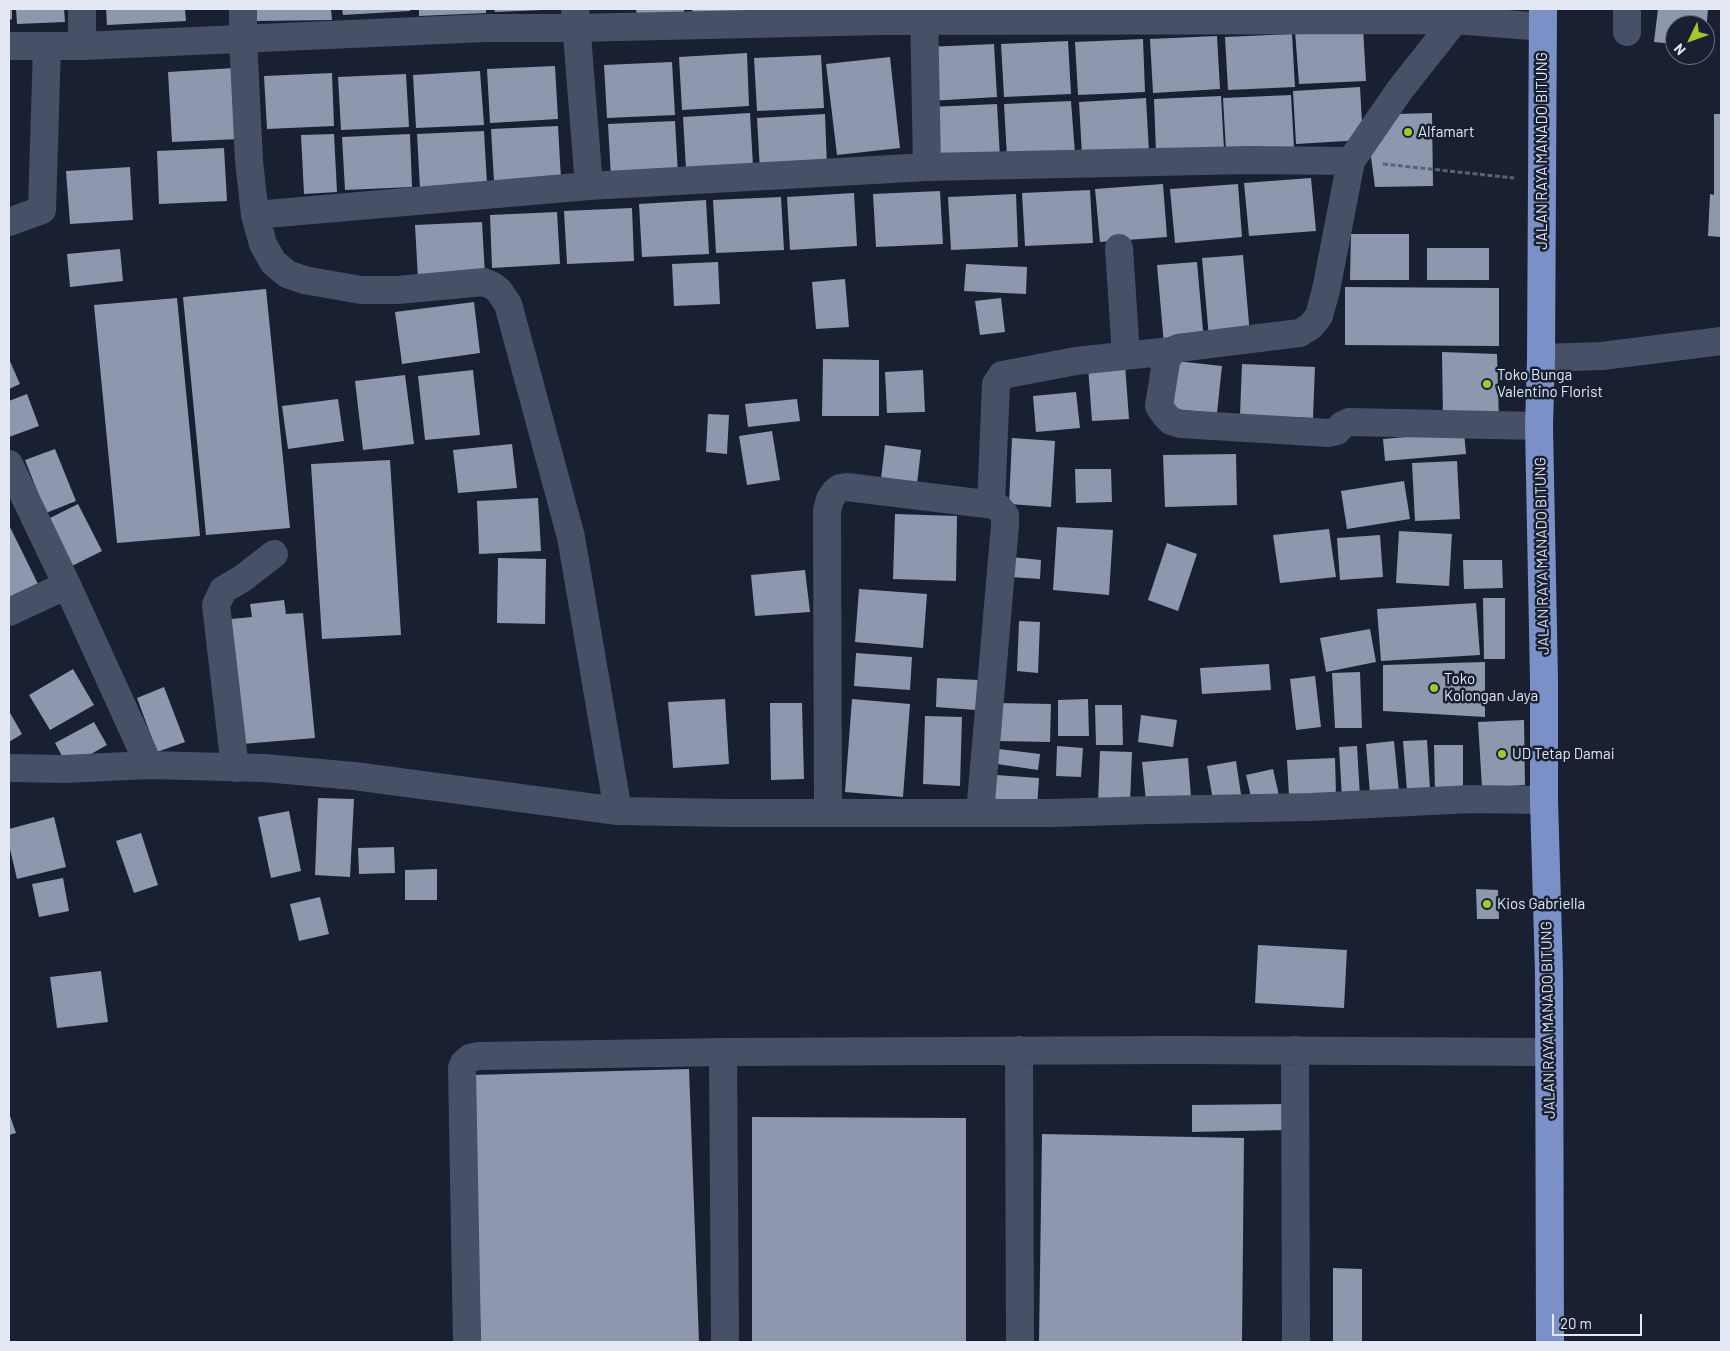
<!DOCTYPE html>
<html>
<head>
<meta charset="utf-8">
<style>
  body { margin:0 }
  #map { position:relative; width:1730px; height:1351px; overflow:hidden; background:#182031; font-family:Barlow,sans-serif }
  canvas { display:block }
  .frame { position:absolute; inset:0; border:10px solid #e3e8f4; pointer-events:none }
  .north { position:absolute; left:1665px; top:15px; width:50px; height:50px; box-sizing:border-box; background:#182031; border:1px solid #69707f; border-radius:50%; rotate:228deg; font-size:14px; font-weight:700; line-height:20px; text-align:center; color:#e3e8f4 }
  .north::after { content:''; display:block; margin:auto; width:18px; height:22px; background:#a1c929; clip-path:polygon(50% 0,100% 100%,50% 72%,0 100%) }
  .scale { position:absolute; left:1552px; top:1314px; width:90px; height:22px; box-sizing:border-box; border:2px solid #e3e8f4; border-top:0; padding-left:6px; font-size:15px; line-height:18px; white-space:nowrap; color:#e3e8f4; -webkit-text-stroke:4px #182031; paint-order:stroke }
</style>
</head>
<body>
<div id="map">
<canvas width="1730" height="1351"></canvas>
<div class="frame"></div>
<div class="north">N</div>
<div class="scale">20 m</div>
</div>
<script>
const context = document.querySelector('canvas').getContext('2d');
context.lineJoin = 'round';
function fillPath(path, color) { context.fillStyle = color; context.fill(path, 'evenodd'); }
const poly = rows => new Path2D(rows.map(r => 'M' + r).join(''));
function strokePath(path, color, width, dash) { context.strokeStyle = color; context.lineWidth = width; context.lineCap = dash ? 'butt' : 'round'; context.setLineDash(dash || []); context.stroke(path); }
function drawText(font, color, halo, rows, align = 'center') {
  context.font = font + ' Barlow,sans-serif'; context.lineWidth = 5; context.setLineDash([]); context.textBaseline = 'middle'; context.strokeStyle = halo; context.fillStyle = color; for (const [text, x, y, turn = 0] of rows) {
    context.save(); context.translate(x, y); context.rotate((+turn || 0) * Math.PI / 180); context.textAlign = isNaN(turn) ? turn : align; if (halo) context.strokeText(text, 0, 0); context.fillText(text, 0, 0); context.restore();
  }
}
fillPath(poly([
  [9,9,12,9,12,19,9,20],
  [16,9,64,9,65,22,17,24],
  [106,9,185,9,186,21,107,25],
  [254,9,331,9,332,20,255,21],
  [342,9,410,9,410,11,343,15],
  [419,9,486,9,486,13,419,16],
  [494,9,543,9,543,10,495,12],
  [636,9,684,9,684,14,637,16],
  [692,9,744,9,745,13,693,15],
  [1658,9,1708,9,1706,31,1705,31,1705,25,1675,25,1675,44,1654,42],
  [1363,27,1366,81,1299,84,1295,31],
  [1292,34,1295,87,1228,90,1225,37],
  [1217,36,1220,89,1153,93,1150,39],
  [1143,39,1145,92,1078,95,1075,42],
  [1068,41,1071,94,1004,97,1001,44],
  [994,44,997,97,929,101,927,47],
  [747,53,749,106,682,110,679,57],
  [821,55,824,108,757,111,754,58],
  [890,57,900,148,837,155,826,64],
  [672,62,675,115,607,118,604,65],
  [555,66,558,119,490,123,487,69],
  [234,68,239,139,172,142,168,72],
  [480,71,484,125,416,128,413,75],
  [332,73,334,126,267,129,264,76],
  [406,74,409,127,341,130,338,77],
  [1360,87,1363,140,1296,144,1293,91],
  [1291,95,1294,148,1226,151,1223,98],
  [1221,96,1224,149,1156,152,1154,99],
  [1146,98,1149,152,1082,155,1079,102],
  [1071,101,1075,154,1007,157,1004,104],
  [997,104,1000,157,933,160,930,107],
  [750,113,753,166,686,169,683,117],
  [1432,113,1433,186,1375,187,1370,150,1398,114],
  [825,114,827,167,760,171,757,118],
  [1714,114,1721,114,1721,237,1708,236,1710,194,1714,195],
  [675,121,678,174,611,178,608,124],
  [558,126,561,179,494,182,491,129],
  [484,131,487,184,420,188,417,134],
  [334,134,337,192,304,194,301,135],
  [410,134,412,187,345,190,342,137],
  [224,148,227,201,159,204,157,151],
  [130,167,133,220,70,224,66,171],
  [1311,178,1316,231,1249,236,1244,183],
  [1163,184,1167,237,1100,242,1095,189],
  [1238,184,1242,237,1175,243,1170,189],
  [1090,190,1093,243,1025,246,1022,193],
  [940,191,943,244,876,247,873,194],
  [854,193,857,246,790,250,787,197],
  [1016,194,1018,247,951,250,948,197],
  [781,197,784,250,716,253,713,200],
  [706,200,709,254,642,257,639,204],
  [632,208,634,261,567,264,564,211],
  [557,212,560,264,492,268,490,215],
  [482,222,485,275,418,279,415,225],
  [1351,234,1409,234,1409,280,1350,280],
  [1427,248,1489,248,1489,280,1427,280],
  [120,249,123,281,70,287,67,254],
  [1243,255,1250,335,1209,338,1202,258],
  [718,262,720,304,674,306,672,264],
  [1197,262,1204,342,1164,345,1157,265],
  [966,264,1027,267,1026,294,964,291],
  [845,279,849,327,816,329,812,282],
  [1345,287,1499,288,1499,346,1345,345],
  [266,289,290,528,206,535,183,297],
  [177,298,200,536,117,543,94,305],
  [1001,298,1005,332,980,335,975,301],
  [474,302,480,353,402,364,395,312],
  [1442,352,1497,354,1499,421,1443,419],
  [9,359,20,384,9,389],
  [823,359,879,360,879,416,822,416],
  [1176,361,1222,366,1217,413,1172,409],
  [1125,364,1129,419,1092,421,1088,366],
  [1242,364,1315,367,1313,418,1240,415],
  [473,370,480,435,425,440,418,376],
  [923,370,925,412,887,413,885,372],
  [405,375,414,444,363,450,355,381],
  [1076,392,1080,428,1036,432,1033,396],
  [27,394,39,426,9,437,9,401],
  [338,399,344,441,288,449,282,406],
  [797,399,800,421,748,427,745,404],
  [708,414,729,415,727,454,706,452],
  [772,431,780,480,747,485,739,436],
  [1464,432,1466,454,1385,461,1383,439],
  [1012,438,1055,441,1051,507,1009,504],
  [512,444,517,488,458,493,453,450],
  [885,445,921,450,916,492,880,487],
  [55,449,76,501,46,513,25,460],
  [1236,454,1237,505,1165,507,1163,455],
  [390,460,401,635,322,639,311,464],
  [1457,461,1460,519,1415,521,1412,463],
  [1075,469,1111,469,1112,502,1076,503],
  [1404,481,1410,519,1347,529,1341,491],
  [538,498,541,551,479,554,477,501],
  [78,504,102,551,70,567,46,520],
  [895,514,957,516,956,581,893,579],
  [9,525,38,584,9,598],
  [1057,527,1113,530,1109,595,1053,590],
  [1329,529,1336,577,1280,583,1273,535],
  [1399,531,1452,534,1449,586,1396,583],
  [1380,535,1383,577,1340,580,1337,538],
  [1167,543,1197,554,1178,611,1148,600],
  [1011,557,1041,560,1040,579,1010,577],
  [498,558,546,559,545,624,497,623],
  [1463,560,1502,560,1503,588,1464,589],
  [805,570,810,612,755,616,751,575],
  [859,589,927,594,923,648,855,642],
  [1483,598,1505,598,1505,659,1484,659],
  [284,600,286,614,303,613,315,738,242,744,231,619,252,617,250,604],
  [1476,603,1480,655,1381,661,1377,609],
  [1019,621,1040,622,1038,673,1017,671],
  [1370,629,1376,662,1326,672,1320,638],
  [856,653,912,657,910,690,854,686],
  [1485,662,1485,717,1383,711,1383,665],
  [1269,664,1271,690,1202,694,1200,668],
  [73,669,94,705,50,730,29,695],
  [1360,672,1362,728,1335,728,1332,673],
  [1315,676,1321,727,1296,730,1290,679],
  [937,678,978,680,976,710,936,707],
  [164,687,185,742,157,752,137,698],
  [725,699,729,764,673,768,668,702],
  [852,699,910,704,903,797,845,792],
  [1088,699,1089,736,1058,736,1058,700],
  [770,703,802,703,804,779,771,780],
  [997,703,1051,704,1050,742,997,741],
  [1095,705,1122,705,1123,745,1096,745],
  [9,711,22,734,9,742],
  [1141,715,1177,720,1173,747,1138,742],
  [925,716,962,717,960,786,923,784],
  [1524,720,1525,785,1482,788,1478,722],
  [94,722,107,745,68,767,55,743],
  [1427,740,1430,789,1407,791,1403,741],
  [1394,741,1399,792,1370,794,1366,744],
  [1434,745,1463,745,1463,793,1435,793],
  [1057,746,1083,748,1081,777,1056,776],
  [1357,746,1360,797,1342,798,1339,747],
  [999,749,1040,754,1038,770,997,764],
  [1100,751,1132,752,1130,804,1098,803],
  [1188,758,1191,797,1146,801,1142,762],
  [1335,758,1336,795,1289,796,1287,760],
  [1236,761,1242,801,1214,806,1207,766],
  [1273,769,1280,800,1253,806,1246,775],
  [996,775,1039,778,1037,808,994,804],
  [318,798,354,799,350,877,315,875],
  [289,811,301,871,271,878,258,817],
  [54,817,66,867,17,879,9,845,9,829],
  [141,833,158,885,134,893,116,841],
  [394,847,395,873,359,874,358,848],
  [437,869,437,900,405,900,405,870],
  [63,878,69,911,39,917,32,884],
  [1476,889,1498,890,1499,919,1477,919],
  [320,897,329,934,299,941,290,904],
  [1258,945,1347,950,1344,1008,1255,1003],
  [101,971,108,1022,57,1028,50,977],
  [689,1069,699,1342,481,1342,471,1075],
  [1285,1104,1286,1130,1192,1132,1192,1105],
  [9,1113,16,1133,9,1135],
  [752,1117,966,1118,966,1342,752,1342],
  [1042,1134,1244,1138,1242,1342,1039,1342],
  [1333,1268,1362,1269,1362,1342,1333,1342]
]), '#8d97ad');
strokePath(poly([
  [1383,164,1514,178]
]), '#5b6271', 3, [5, 2.5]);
strokePath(poly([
  [243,9,243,38,249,161,255,215,589,186,927,167,1249,160,1351,161],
  [575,9,589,186],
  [924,9,927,167],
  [1627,9,1627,32],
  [1455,20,1399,91,1351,161,1326,290,1319,316,1311,326,1300,333,1178,348,1171,351,1166,362,1159,406,1165,415,1171,421,1181,424,1329,433,1337,431,1342,425,1349,422,1539,426],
  [9,46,82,46,485,28,576,28,882,21,1455,20,1543,27],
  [82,46,82,9],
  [255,215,263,244,273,262,287,274,304,280,361,290,398,290,484,282,493,286,499,291,508,304,571,537,618,811],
  [9,222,42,210,47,46],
  [1119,248,1126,356],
  [1541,358,1602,356,1721,341],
  [9,464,67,585,9,612],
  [991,505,996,384,1002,375,1076,361,1171,351],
  [67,585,149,765],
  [9,768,65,769,149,765,264,768,354,776,618,811,729,813,1053,813,1151,810,1311,807,1471,799,1544,800],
  [235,768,216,605,223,590,243,578,274,554],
  [828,813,827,511,830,499,835,492,840,488,847,487,994,505,999,508,1005,515,1005,525,980,813],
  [1019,1050,1020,1342],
  [1295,1050,1296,1342],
  [723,1052,725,1342],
  [467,1342,462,1068,464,1063,470,1058,479,1056,723,1052,1177,1050,1548,1052]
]), '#465066', 28);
strokePath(poly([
  [1543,9,1541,358,1539,426,1544,680,1544,800,1549,972,1550,1342]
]), '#7a90c7', 28);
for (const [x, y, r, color] of [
  [1408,132,5,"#a1c929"],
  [1487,384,5,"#a1c929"],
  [1434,688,5,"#a1c929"],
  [1502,754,5,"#a1c929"],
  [1487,904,5,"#a1c929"]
]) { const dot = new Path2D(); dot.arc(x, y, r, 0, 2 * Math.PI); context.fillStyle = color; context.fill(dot); strokePath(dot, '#182031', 2); }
drawText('15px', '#e3e8f4', '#182031', [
  ["Alfamart",1418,132],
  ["Toko Bunga",1497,375],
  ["Valentino Florist",1497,392],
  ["Toko",1444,679],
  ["Kolongan Jaya",1444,696],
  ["UD Tetap Damai",1512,754],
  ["Kios Gabriella",1497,904]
], 'left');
drawText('15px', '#e3e8f4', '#182031', [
  ["JALAN RAYA MANADO BITUNG",1542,151,-90],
  ["JALAN RAYA MANADO BITUNG",1542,556,-91],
  ["JALAN RAYA MANADO BITUNG",1548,1020,-91]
]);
</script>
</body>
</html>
